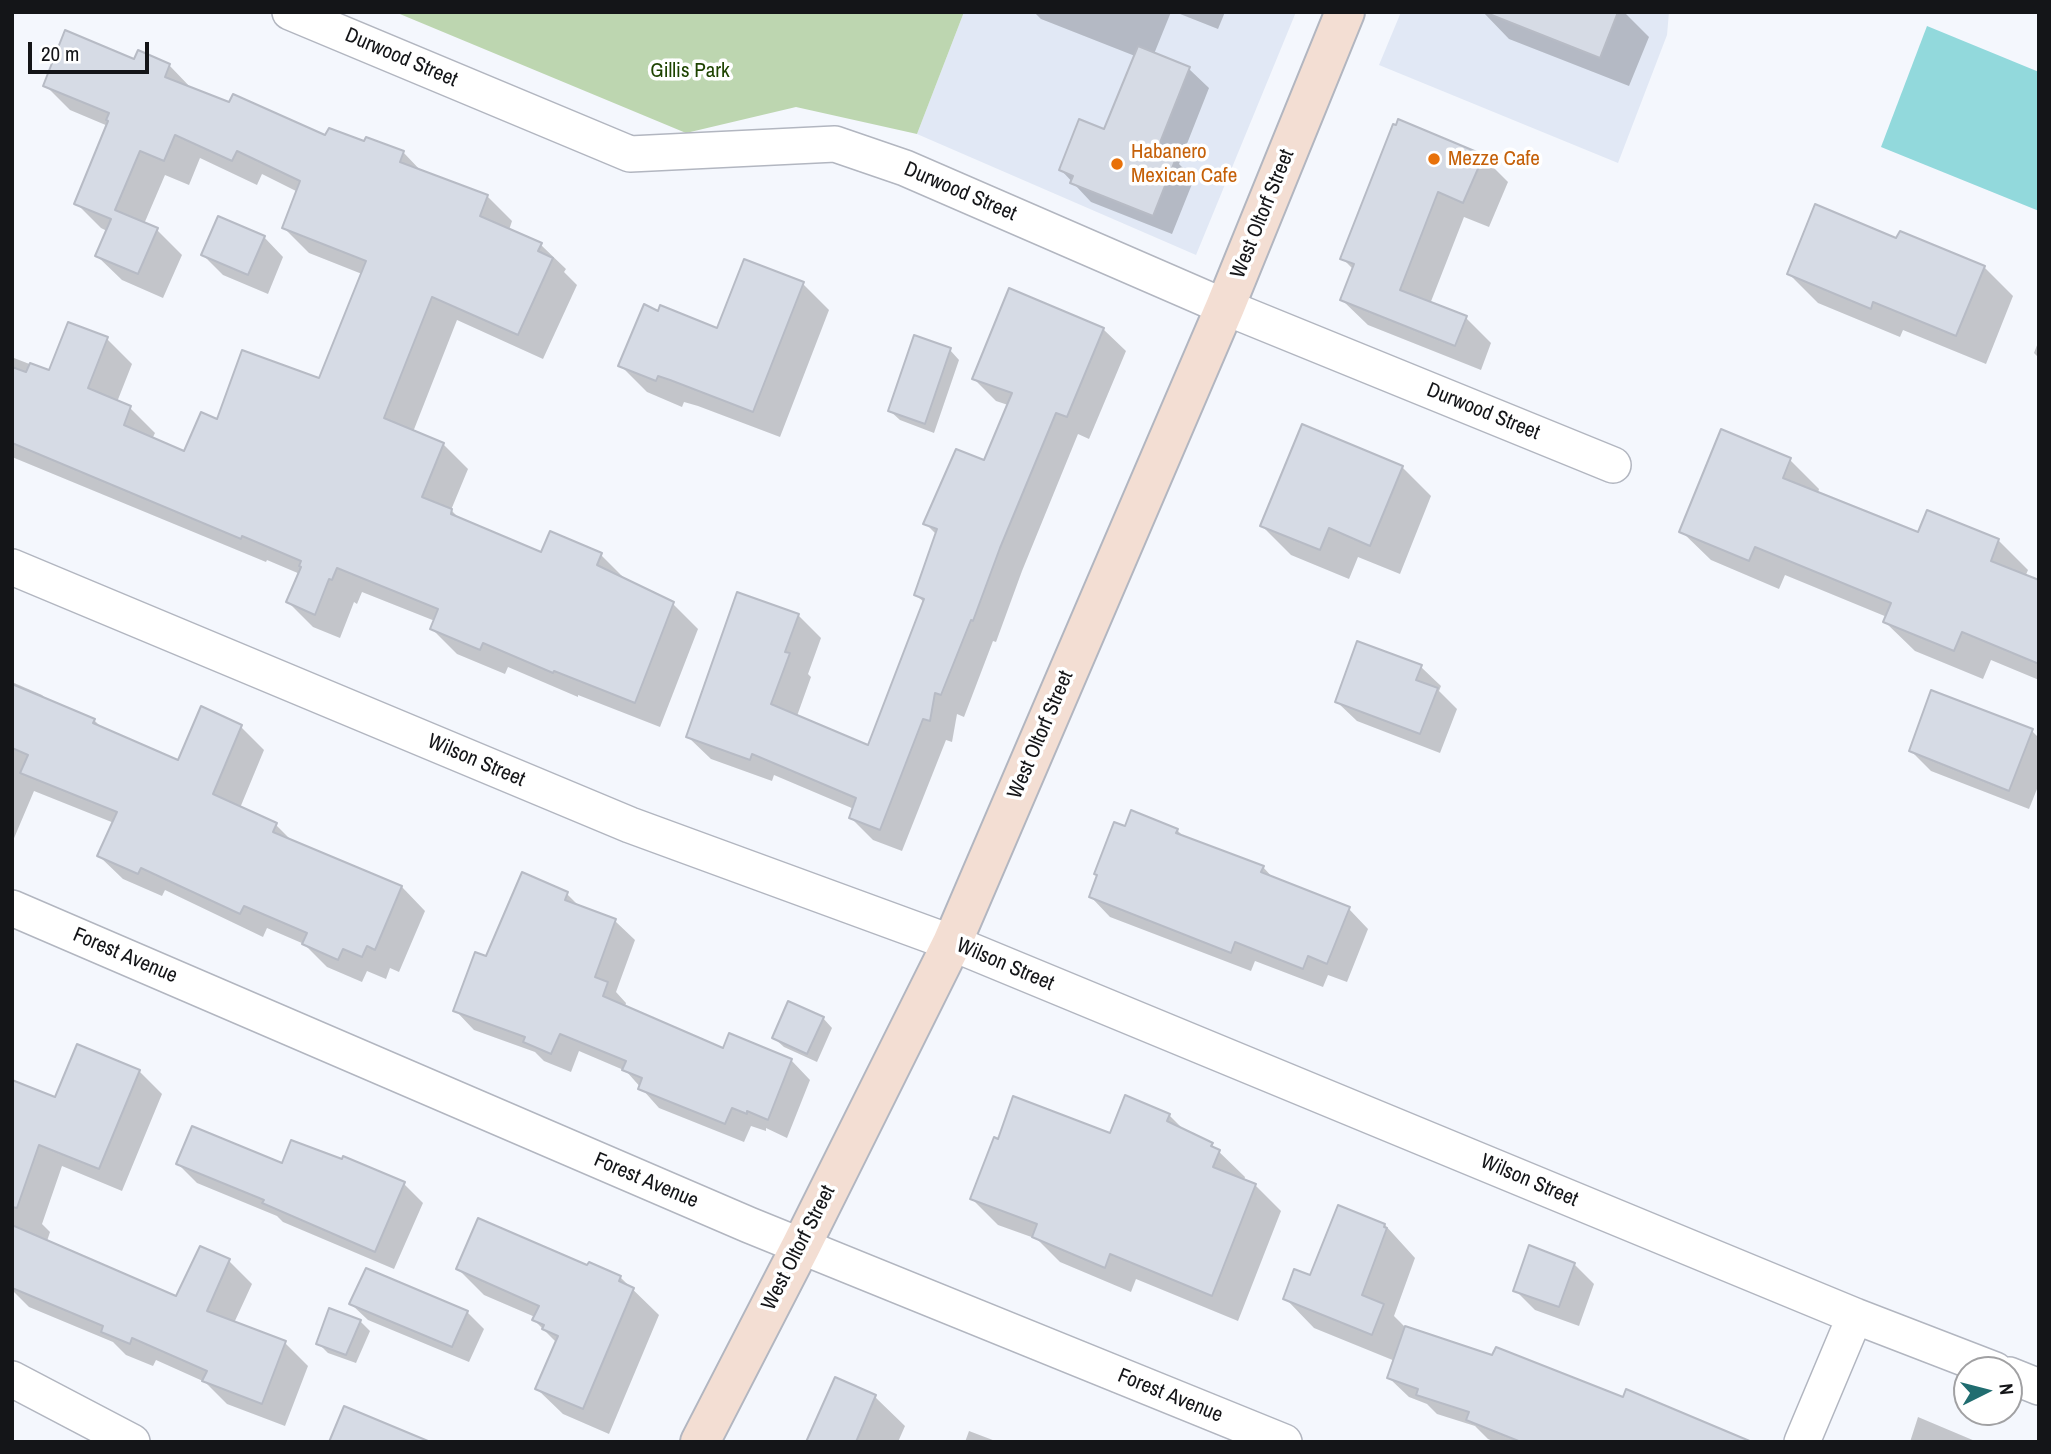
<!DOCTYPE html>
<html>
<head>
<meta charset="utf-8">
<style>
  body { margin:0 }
  #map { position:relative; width:2051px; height:1454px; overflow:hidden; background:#f4f7fd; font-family:"Archivo Narrow",sans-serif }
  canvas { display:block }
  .frame { position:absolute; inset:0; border:14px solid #141518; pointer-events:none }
  .north { position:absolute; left:1953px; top:1356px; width:70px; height:70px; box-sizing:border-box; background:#fff; border:2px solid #a1a1a3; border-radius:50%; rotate:84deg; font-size:19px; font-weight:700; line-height:28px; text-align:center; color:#141518 }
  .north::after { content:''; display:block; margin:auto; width:24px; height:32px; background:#216d70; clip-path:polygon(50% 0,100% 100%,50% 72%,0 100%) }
  .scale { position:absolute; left:28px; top:42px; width:121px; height:32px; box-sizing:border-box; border:4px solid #141518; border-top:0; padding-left:9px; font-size:21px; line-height:24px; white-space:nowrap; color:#141518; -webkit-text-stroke:5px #fff; paint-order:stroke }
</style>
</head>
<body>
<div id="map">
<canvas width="2051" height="1454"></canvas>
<div class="frame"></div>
<div class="north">N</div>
<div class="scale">20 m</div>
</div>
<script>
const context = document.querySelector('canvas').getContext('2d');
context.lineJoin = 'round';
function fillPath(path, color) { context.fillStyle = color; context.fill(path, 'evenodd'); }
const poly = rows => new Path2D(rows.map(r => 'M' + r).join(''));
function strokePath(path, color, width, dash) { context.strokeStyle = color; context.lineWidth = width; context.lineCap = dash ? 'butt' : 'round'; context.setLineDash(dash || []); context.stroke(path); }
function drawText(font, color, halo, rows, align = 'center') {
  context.font = font + ' "Archivo Narrow",sans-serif'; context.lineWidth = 7; context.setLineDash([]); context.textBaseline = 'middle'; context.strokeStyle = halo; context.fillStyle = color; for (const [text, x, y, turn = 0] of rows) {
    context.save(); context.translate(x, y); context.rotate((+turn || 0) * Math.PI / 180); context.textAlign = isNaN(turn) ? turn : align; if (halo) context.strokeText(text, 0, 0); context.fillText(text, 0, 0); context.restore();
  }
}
fillPath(poly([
  [964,12,1296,12,1196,255,917,134],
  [1401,12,1669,12,1667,35,1618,163,1379,65]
]), '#e1e8f5');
fillPath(poly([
  [395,12,964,12,917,134,796,107,686,133]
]), '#bdd6b0');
fillPath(poly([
  [1927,26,2039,72,2039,211,1881,147]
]), '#92d9dc');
fillPath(poly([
  [1034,12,1171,12,1154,54,1189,69,1209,88,1179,164,1194,179,1172,234,1091,202,1061,170,1105,132,1135,56,1041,19],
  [1175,12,1225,12,1218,29],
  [1483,12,1624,12,1649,37,1629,86,1509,39],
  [135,62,169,65,194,91,326,138,403,152,423,173,487,196,512,221,509,230,541,245,566,269,564,272,577,285,543,359,457,320,413,432,443,444,468,469,451,510,461,520,542,554,601,555,626,580,673,604,698,629,660,727,578,695,578,697,508,667,505,674,457,654,432,629,435,621,362,592,357,604,354,602,340,638,313,627,288,602,300,574,267,560,266,562,12,457,12,363,14,358,50,372,107,339,132,364,117,402,130,408,155,433,152,439,185,453,218,421,320,380,362,274,309,253,284,228,298,192,262,174,257,185,200,158,189,185,165,175,144,224,157,230,182,255,163,298,122,280,97,256,107,231,101,228,76,203,108,126,70,110,45,85],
  [1483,157,1508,182,1489,227,1464,217,1430,304,1466,318,1491,343,1481,370,1368,325,1342,300,1354,270,1342,258],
  [264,237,283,257,268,294,223,275,203,255],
  [1897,240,1984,267,2013,296,1986,364,1903,330,1900,337,1818,303,1789,274],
  [803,284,829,310,780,437,698,406,684,402,682,407,647,392,620,365,718,330],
  [1103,329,1126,351,1089,439,1078,434,1022,571,996,642,993,641,964,717,957,714,952,742,946,740,902,851,873,840,851,818,854,809,774,775,772,781,711,759,688,737,798,615,821,638,808,674,811,677,797,716,869,747,925,603,916,595,937,535,925,523,985,463,1008,405,996,401,974,379],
  [2039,340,2039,358,2034,353],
  [950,350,959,360,934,433,900,420,890,411],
  [1790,460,1819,489,1818,493,1919,535,1998,540,2028,570,2025,577,2039,582,2039,680,1991,660,1983,679,1915,651,1885,622,1887,617,1785,575,1779,589,1711,560,1681,531],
  [1402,467,1431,496,1400,574,1358,557,1349,579,1291,555,1262,526],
  [1421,667,1441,686,1439,691,1457,709,1440,753,1357,721,1337,702],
  [12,682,42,695,47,700,94,720,103,729,179,762,241,727,264,750,240,808,276,825,294,843,402,887,425,911,399,972,390,968,386,979,367,971,362,982,327,967,304,944,267,928,263,937,165,890,162,896,123,879,99,856,114,823,34,791,12,843],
  [2032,731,2039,738,2039,784,2029,809,1931,771,1911,751],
  [1126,828,1177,830,1186,839,1263,867,1274,879,1349,909,1368,929,1347,982,1328,975,1323,987,1255,961,1251,971,1110,917,1091,897],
  [567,894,582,909,615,921,635,940,616,992,626,1003,625,1007,724,1051,791,1060,810,1080,787,1138,766,1128,766,1131,751,1126,744,1142,659,1108,626,1071,579,1051,571,1072,544,1061,535,1052,474,1030,455,1010,487,958],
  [823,1018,832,1028,817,1062,784,1047,774,1038],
  [139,1071,162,1094,122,1191,62,1166,42,1224,50,1232,47,1241,177,1298,229,1261,252,1284,234,1323,285,1343,308,1366,285,1426,227,1404,205,1382,156,1360,153,1366,126,1355,113,1342,29,1307,12,1290,12,1082,56,1100],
  [1169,1115,1186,1132,1212,1145,1245,1177,1244,1181,1255,1185,1281,1211,1238,1321,1136,1279,1131,1292,1060,1262,1037,1239,998,1225,972,1199,1111,1135],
  [178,1164,283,1165,404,1184,423,1203,394,1269,283,1222,277,1216,197,1183],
  [1385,1225,1415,1258,1394,1316,1406,1328,1738,1442,1495,1442,1488,1439,1475,1426,1437,1414,1427,1404,1409,1397,1389,1378,1395,1361,1314,1328,1285,1298],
  [1574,1264,1594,1284,1579,1326,1535,1310,1515,1290],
  [588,1268,620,1277,659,1315,609,1434,563,1414,537,1389,557,1343,534,1320,535,1317,484,1295,458,1269],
  [351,1304,467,1312,484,1329,469,1362,368,1320],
  [360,1321,370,1331,356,1363,328,1353,318,1343],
  [835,1379,875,1397,905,1426,898,1442,808,1442],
  [1918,1417,1975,1441,1976,1442,1910,1442],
  [969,1431,998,1442,965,1442]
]), '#0003');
const building = poly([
  [1489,12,1618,12,1600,58,1489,14,1489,12],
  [65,30,134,59,138,50,170,64,165,77,229,102,233,94,325,135,329,128,364,141,366,137,404,151,400,162,488,195,480,216,542,243,538,251,553,258,518,335,432,297,384,418,444,443,422,497,452,509,451,514,541,552,550,531,602,553,597,565,674,602,635,703,554,671,553,673,483,643,480,650,430,629,438,609,337,568,332,580,329,579,315,615,286,602,301,567,299,566,301,561,242,536,241,539,12,443,12,367,26,372,30,363,49,370,68,322,108,337,88,388,131,406,124,425,184,451,201,412,217,419,242,350,319,378,366,261,282,228,300,181,237,151,232,161,175,135,164,161,140,151,115,210,158,228,138,274,95,256,111,219,74,204,108,121,106,120,109,113,43,86,65,30],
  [1138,46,1190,67,1157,150,1176,158,1153,216,1070,183,1073,176,1059,170,1079,119,1104,129,1138,46],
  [1398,119,1484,155,1463,203,1438,192,1400,290,1467,316,1455,346,1340,300,1354,264,1340,259,1393,124,1396,125,1398,119],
  [1815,204,1896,238,1900,231,1985,266,1956,336,1873,302,1871,309,1787,274,1815,204],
  [218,216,265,236,248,275,201,255,218,216],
  [744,259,804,282,753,412,670,380,658,376,656,381,618,366,644,304,658,311,660,305,717,328,744,259],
  [1009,288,1104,328,1067,417,1056,413,1000,548,973,621,971,620,941,695,935,693,930,721,923,719,880,830,849,818,856,798,752,754,750,760,686,737,737,592,799,614,785,652,790,653,771,704,868,745,924,599,914,595,937,529,923,524,956,449,984,460,1012,393,972,379,1009,288],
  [914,335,951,348,925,424,888,411,914,335],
  [1302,424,1403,466,1370,546,1329,528,1320,550,1260,526,1302,424],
  [1721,429,1791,458,1783,478,1918,532,1927,510,1999,539,1991,561,2039,580,2039,664,1962,632,1954,651,1883,622,1891,603,1755,547,1749,561,1679,532,1721,429],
  [1357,641,1422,665,1416,680,1438,688,1420,734,1335,702,1357,641],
  [12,684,95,719,93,723,178,760,201,706,242,725,213,794,277,823,273,832,402,886,375,950,367,946,362,957,343,949,338,960,302,944,307,933,244,906,240,914,141,868,138,874,97,856,117,812,20,773,28,755,12,748,12,684],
  [1931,690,2033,729,2009,791,1909,751,1931,690],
  [1131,810,1178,829,1176,833,1264,866,1261,872,1350,907,1327,964,1308,956,1303,969,1235,942,1231,953,1089,897,1097,875,1094,874,1114,822,1125,826,1131,810],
  [522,872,568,892,565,900,616,919,595,977,608,982,603,996,723,1048,729,1033,792,1059,768,1120,747,1111,747,1114,732,1108,725,1124,638,1089,642,1078,622,1070,626,1061,560,1034,551,1054,523,1042,525,1037,453,1011,475,952,486,956,522,872],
  [788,1001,824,1017,807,1054,772,1038,788,1001],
  [77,1044,140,1070,99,1169,39,1145,17,1208,12,1207,12,1080,55,1097,77,1044],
  [1125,1095,1170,1114,1167,1121,1213,1143,1211,1146,1220,1150,1213,1167,1256,1184,1212,1296,1110,1254,1105,1268,1032,1237,1037,1224,970,1199,994,1137,998,1139,1013,1096,1110,1133,1125,1095],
  [192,1126,282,1163,291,1140,342,1159,343,1156,405,1182,375,1252,262,1203,264,1200,176,1164,192,1126],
  [1338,1205,1385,1224,1384,1227,1387,1228,1362,1295,1384,1304,1372,1335,1283,1299,1294,1269,1310,1275,1338,1205],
  [478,1218,587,1265,589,1262,621,1276,619,1281,634,1288,583,1409,535,1389,558,1336,542,1329,544,1325,532,1320,539,1306,456,1269,478,1218],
  [12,1225,176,1296,200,1246,230,1259,207,1311,286,1341,262,1404,202,1381,207,1371,132,1338,130,1344,101,1332,103,1326,12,1288,12,1225],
  [1529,1245,1575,1263,1559,1307,1513,1291,1529,1245],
  [366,1268,468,1311,452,1347,349,1304,366,1268],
  [329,1308,361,1320,346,1355,316,1344,329,1308],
  [1405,1326,1492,1355,1496,1347,1623,1397,1626,1389,1752,1442,1521,1442,1466,1420,1469,1412,1416,1395,1418,1389,1387,1378,1405,1326],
  [835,1377,876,1395,856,1442,806,1442,835,1377],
  [344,1406,428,1441,427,1442,329,1442,344,1406]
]);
fillPath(building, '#d6dbe5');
strokePath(building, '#b7bbc5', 2);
const minor = poly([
  [290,12,630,154,835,144,905,168,1225,307,1613,465],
  [12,567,630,825,952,943,1855,1316,1995,1370],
  [12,908,749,1225,1284,1442],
  [2009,1375,2039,1387],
  [12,1379,132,1442],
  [1802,1442,1855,1316]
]);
const secondary = poly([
  [700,1442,801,1246,952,943,1225,307,1345,12]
]);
strokePath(minor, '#b2b6c0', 38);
strokePath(secondary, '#b2b6c0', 42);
strokePath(minor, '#fff', 35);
strokePath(secondary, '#f3ded3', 38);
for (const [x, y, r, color] of [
  [1434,159,7,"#e8710a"],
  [1117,164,7,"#e8710a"]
]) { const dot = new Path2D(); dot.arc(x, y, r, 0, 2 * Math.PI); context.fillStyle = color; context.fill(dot); strokePath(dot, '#fff', 2.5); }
drawText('21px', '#141518', '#fff', [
  ["Durwood Street",401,58,23],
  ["Durwood Street",960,192,23],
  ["West Oltorf Street",1263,214,-68],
  ["Durwood Street",1483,412,22],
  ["West Oltorf Street",1041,735,-67],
  ["Wilson Street",476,761,23],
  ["Forest Avenue",125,956,23],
  ["Wilson Street",1005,965,23],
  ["Forest Avenue",646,1181,23],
  ["Wilson Street",1529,1181,23],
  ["West Oltorf Street",799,1248,-63],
  ["Forest Avenue",1170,1396,22]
]);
drawText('21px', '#1e4300', '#fff', [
  ["Gillis Park",690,71]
]);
drawText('21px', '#c56008', '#fff', [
  ["Habanero",1131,152],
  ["Mexican Cafe",1131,176],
  ["Mezze Cafe",1448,159]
], 'left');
</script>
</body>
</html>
